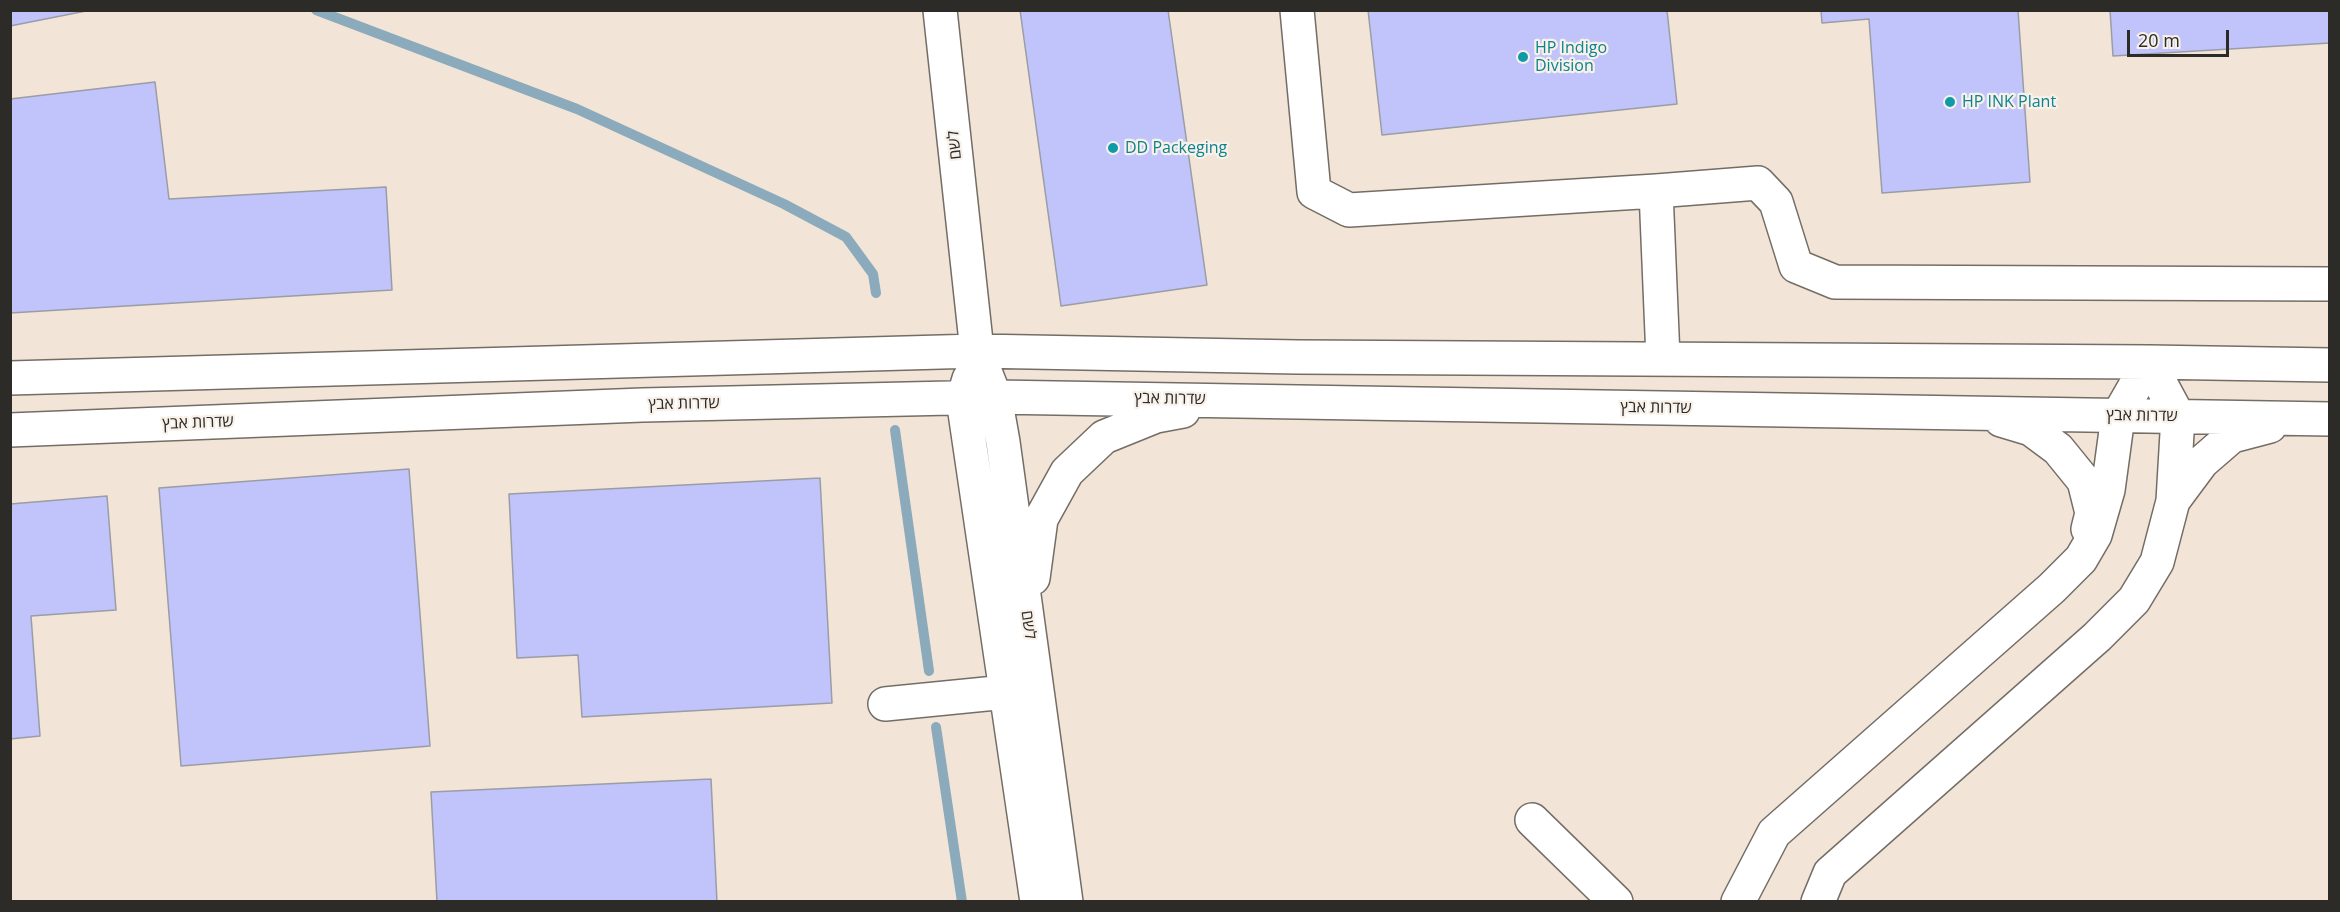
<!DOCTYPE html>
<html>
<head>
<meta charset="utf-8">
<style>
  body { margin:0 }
  #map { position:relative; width:2340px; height:912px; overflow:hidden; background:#f8f1e9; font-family:"Open Sans",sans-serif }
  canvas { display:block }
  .frame { position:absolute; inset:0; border:12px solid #2d2b28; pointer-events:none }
  .scale { position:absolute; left:2127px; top:30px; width:102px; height:27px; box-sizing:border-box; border:3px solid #2d2b28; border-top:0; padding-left:8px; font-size:18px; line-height:21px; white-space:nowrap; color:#2d2b28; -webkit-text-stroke:4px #f8f1e9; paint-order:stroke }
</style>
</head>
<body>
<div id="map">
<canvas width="2340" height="912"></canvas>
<div class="frame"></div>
<div class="scale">20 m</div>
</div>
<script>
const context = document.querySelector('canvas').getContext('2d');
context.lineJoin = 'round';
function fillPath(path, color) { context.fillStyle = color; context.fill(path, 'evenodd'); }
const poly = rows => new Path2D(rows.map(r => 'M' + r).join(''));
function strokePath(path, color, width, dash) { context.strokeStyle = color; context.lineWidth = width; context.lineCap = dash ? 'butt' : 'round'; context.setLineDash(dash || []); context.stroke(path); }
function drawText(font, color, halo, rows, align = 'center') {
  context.font = font + ' "Open Sans",Heebo,sans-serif'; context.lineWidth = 4.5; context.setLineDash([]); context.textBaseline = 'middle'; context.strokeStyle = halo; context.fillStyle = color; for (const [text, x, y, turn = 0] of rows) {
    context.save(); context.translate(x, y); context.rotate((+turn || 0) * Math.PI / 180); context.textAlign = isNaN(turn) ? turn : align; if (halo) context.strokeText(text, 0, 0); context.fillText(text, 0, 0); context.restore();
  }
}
fillPath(poly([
  [11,11,2329,11,2329,901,11,901]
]), '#f2e5d7');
strokePath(poly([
  [316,10,577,109,784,204,846,237,873,274,876,293],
  [895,430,929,671],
  [936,727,962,902]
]), '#8baabc', 10);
const building = poly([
  [10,10,91,10,10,26,10,10],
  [1020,10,1168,10,1207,285,1061,306,1020,10],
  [1368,10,1667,10,1677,104,1382,135,1368,10],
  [1821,10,2018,10,2030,182,1882,193,1869,19,1822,23,1821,10],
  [2110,10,2330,10,2330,43,2113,56,2110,10],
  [155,82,169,199,386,187,392,290,10,313,10,99,155,82],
  [409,469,430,746,181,766,159,488,409,469],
  [820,478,832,703,582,717,578,655,517,658,509,494,820,478],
  [107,496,116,610,31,616,40,736,10,739,10,504,107,496],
  [711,779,717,902,437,902,431,792,711,779]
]);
fillPath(building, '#c0c4fa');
strokePath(building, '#9b9ca5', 1.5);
const minor = poly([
  [940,10,977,351,995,397,1003,442,1066,902],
  [1297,10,1314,192,1349,210,1656,191,1758,183,1776,202,1796,266,1835,282,2330,284],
  [1656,191,1663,358],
  [10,378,977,351,1298,357,2149,362,2330,365],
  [969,379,963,399,1037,902],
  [2001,420,2031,429,2058,449,2084,481,2092,513,2088,529],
  [10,430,642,405,995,397,2330,419],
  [2173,501,2202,462,2232,436,2270,426],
  [1033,578,1041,519,1067,472,1104,437,1156,416,1183,411],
  [885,704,1006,692],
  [1532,820,1616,902],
  [1738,902,1774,833,2052,588,2081,559,2095,535,2108,490,2118,416,2149,362],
  [1818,902,1830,873,2097,637,2134,600,2157,562,2173,501,2178,416,2149,362]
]);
strokePath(minor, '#736d66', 36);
strokePath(minor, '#fff', 33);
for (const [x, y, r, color] of [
  [1523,57,6,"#0f9aa8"],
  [1950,102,6,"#0f9aa8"],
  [1113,148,6,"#0f9aa8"]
]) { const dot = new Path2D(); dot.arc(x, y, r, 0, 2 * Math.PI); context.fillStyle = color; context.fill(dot); strokePath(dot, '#f8f1e9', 2); }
drawText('16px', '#0d838f', '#f8f1e9', [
  ["HP Indigo",1535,48],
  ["Division",1535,66],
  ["HP INK Plant",1962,102],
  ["DD Packeging",1125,148]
], 'left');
drawText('16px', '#2d2b28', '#f8f1e9', [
  ["לשם",955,145,-96],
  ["שדרות אבץ",1170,399,1],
  ["שדרות אבץ",684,404,-1],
  ["שדרות אבץ",1656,408,1],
  ["שדרות אבץ",2142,416,1],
  ["שדרות אבץ",198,423,-2],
  ["לשם",1028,625,82]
]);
</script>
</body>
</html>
